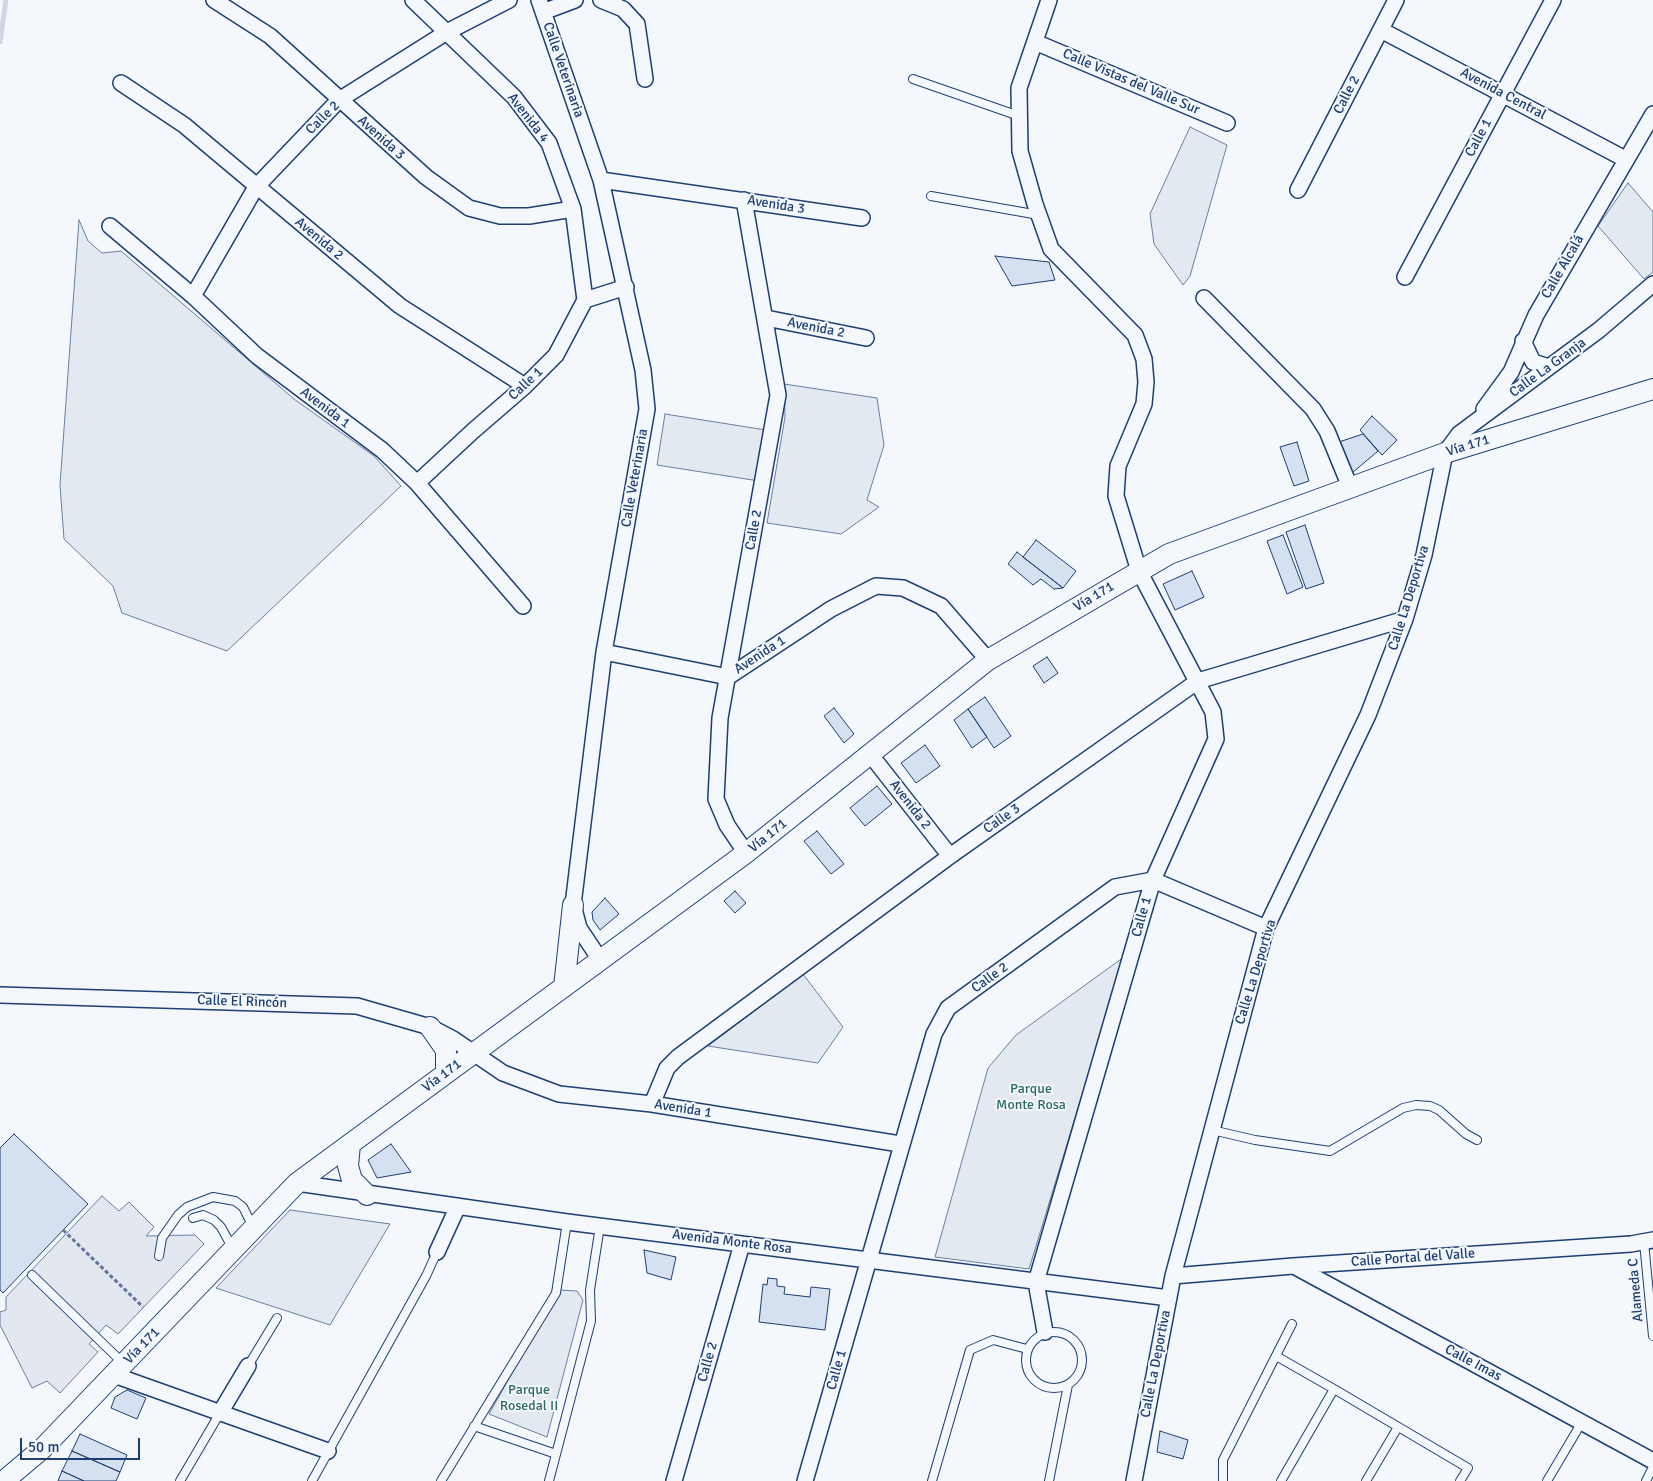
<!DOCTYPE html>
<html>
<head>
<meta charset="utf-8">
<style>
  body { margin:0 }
  #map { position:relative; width:1653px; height:1481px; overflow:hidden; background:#f4f7fb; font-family:Signika,sans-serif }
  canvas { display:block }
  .scale { position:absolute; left:20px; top:1438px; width:120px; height:22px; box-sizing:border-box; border:2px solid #1d3f73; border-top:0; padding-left:6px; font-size:15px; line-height:18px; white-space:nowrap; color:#1d3f73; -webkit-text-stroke:4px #f4f7fb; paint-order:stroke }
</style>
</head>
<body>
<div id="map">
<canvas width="1653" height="1481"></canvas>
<div class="scale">50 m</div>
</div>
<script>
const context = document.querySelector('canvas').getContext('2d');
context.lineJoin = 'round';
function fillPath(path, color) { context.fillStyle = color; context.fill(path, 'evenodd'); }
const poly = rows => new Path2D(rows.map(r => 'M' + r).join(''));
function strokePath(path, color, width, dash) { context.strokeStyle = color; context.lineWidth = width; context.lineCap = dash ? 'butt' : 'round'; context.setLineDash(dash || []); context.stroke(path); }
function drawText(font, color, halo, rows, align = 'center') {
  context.font = font + ' Signika,sans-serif'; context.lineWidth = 4; context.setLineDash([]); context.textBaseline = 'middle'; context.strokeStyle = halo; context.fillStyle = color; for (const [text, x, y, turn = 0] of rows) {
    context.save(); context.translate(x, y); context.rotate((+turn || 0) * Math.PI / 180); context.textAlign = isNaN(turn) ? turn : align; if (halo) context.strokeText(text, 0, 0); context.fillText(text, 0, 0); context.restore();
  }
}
const green = poly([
  [1190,127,1227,145,1190,276,1183,285,1154,244,1150,214,1190,127],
  [1628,183,1653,212,1653,272,1644,279,1598,226,1628,183],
  [79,220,88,241,102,253,121,251,294,399,374,456,401,486,227,651,122,613,113,586,64,539,60,485,79,220],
  [784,384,877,398,884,445,867,500,879,507,841,534,767,523,785,417,784,384],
  [665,414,766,430,759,481,657,465,665,414],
  [1124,957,1029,1269,935,1257,988,1068,1016,1035,1124,957],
  [803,974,843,1027,818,1063,708,1046,803,974],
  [290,1210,390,1224,330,1325,216,1288,290,1210],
  [559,1290,577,1291,583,1300,547,1437,489,1414,559,1290]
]);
fillPath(green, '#e3e9f0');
strokePath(green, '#687fa3', 1);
const parking = poly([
  [102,1196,119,1211,129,1202,154,1227,146,1236,195,1235,204,1244,118,1334,106,1325,89,1344,98,1352,60,1393,47,1381,32,1388,0,1325,0,1312,6,1310,6,1297,102,1196]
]);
fillPath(parking, '#e3e8f0');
strokePath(parking, '#687fa3', 1);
strokePath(poly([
  [0,42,6,0]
]), '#cfd7e4', 5);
const building = poly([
  [995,256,1049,262,1055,280,1012,286,995,256],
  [1372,416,1397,440,1382,455,1360,430,1372,416],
  [1363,434,1378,451,1352,473,1339,442,1363,434],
  [1297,442,1309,481,1294,486,1280,447,1297,442],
  [1305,525,1324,583,1306,589,1286,532,1305,525],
  [1283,535,1303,587,1287,594,1267,541,1283,535],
  [1036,540,1076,571,1063,588,1023,557,1036,540],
  [1017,552,1023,557,1063,588,1054,589,1041,579,1033,585,1008,564,1017,552],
  [1192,571,1204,597,1175,610,1163,584,1192,571],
  [1047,657,1058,673,1044,683,1033,666,1047,657],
  [985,697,1011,736,994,748,968,709,985,697],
  [834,708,854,734,844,743,824,716,834,708],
  [968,709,987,737,972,748,954,720,968,709],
  [925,745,940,766,916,783,901,763,925,745],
  [877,786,892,804,865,826,850,808,877,786],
  [817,831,844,864,831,874,804,841,817,831],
  [735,891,746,903,735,913,724,901,735,891],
  [605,898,619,914,600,930,593,920,592,912,605,898],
  [14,1134,88,1204,3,1293,0,1290,0,1148,14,1134],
  [391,1144,411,1172,377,1178,368,1160,391,1144],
  [644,1250,676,1257,671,1280,647,1273,644,1250],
  [768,1278,777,1279,777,1286,785,1287,784,1294,810,1297,811,1287,830,1289,825,1330,759,1322,763,1284,767,1285,768,1278],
  [127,1390,146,1398,137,1419,111,1408,115,1397,127,1390],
  [1160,1431,1188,1440,1183,1459,1157,1452,1160,1431],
  [80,1434,127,1455,120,1472,72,1451,80,1434],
  [72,1451,120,1472,116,1481,84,1481,62,1471,72,1451],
  [62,1471,84,1481,58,1481,62,1471]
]);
fillPath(building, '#d5e0f0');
strokePath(building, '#1d3f73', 1);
const lane = poly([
  [913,79,1019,116],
  [931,196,1039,215],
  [1212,1130,1255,1140,1330,1151,1403,1108,1416,1105,1430,1106,1439,1110,1466,1134,1477,1140],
  [193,1218,203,1215,214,1220,221,1227,233,1249],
  [1644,1242,1653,1336],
  [159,1256,162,1238,178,1215,187,1207,213,1197,235,1201,243,1207,253,1227],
  [32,1275,123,1363],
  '1026 1360a28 28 0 1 1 56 0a28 28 0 1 1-56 0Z',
  [1276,1356,1334,1389],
  [248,1366,277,1318],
  [474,1426,556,1454],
  [180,1481,220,1413],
  [312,1481,426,1276,437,1252],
  [441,1481,556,1293,567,1222],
  [549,1481,591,1321,590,1290,600,1226],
  [932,1481,970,1350,993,1340,1027,1349],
  [1049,1481,1068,1385],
  [1223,1481,1223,1460,1292,1324],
  [1281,1481,1334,1389,1468,1468,1460,1481],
  [1366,1481,1398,1427],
  [1547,1481,1582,1422],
  [1646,1481,1653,1467]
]);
const street = poly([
  [214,0,270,36,426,177,469,208,500,216,529,216,573,209],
  [413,0,514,97,549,143,573,209,585,300],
  [539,0,601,180,643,370,647,409,604,652,573,905,579,928,601,961],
  [601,0,623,9,637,24,645,79],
  [543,12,575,0],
  [1381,30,1625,159],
  [1035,42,1227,123],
  [121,83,184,125,400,306,525,386],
  [601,180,862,218],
  [1298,190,1396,0],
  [744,200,778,395,720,718,716,799,727,825,746,853],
  [110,226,193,296,257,356,382,450,417,483,523,606],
  [1405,277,1553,0],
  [193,296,256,187,339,100,447,32,509,0],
  [1204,298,1313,409,1327,431,1350,487],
  [766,318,866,338],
  [1523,341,1533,362,1549,367],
  [1484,409,1511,372,1536,315,1653,114],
  [417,483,473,431,525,386,556,355,585,300,626,287],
  [604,652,728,677,831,609,876,586,903,588,941,606,988,660],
  [870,754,950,856],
  [0,995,357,1006,430,1027,453,1039,503,1073,559,1094,652,1104,900,1144],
  [652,1104,667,1068,678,1057,950,856,1198,681,1405,619],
  [297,1183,567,1222,1169,1298],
  [437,1252,458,1206],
  [1294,1266,1653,1461],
  [1173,1276,1293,1266,1631,1244,1653,1240],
  [1045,1332,1036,1282,1153,880,1216,739,1213,712,1139,571,1116,496,1118,466,1144,404,1146,382,1144,359,1135,335,1051,249,1035,204,1020,151,1019,88,1049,0],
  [114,1375,328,1451],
  [220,1413,248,1366],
  [674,1481,742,1244],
  [805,1481,934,1034,948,1008,1115,887,1153,880,1266,928],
  [1134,1481,1173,1276,1266,928,1368,715,1405,619,1424,555,1445,453,1459,434,1599,330,1653,284]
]);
const secondary = poly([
  [564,987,573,905],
  [430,1027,446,1050,446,1073],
  [350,1144,348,1166,352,1180,367,1195],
  [4,1481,43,1448,297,1183,746,853,988,660,1169,554,1445,453,1653,389]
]);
strokePath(lane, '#1d3f73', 10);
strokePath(street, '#1d3f73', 18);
strokePath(secondary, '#1d3f73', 22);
strokePath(poly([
  [63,1230,143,1307]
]), '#5e769c', 3, [4, 2.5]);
strokePath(lane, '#f4f7fb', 8);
strokePath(street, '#f4f7fb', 15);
strokePath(secondary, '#f4f7fb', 20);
drawText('14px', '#1d3f73', '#f4f7fb', [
  ["Calle Veterinaria",563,70,71],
  ["Calle Vistas del Valle Sur",1131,82,23],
  ["Avenida Central",1503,94,28],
  ["Calle 2",1347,95,-63],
  ["Calle 2",323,118,-45],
  ["Avenida 4",528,118,52],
  ["Avenida 3",381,138,42],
  ["Calle 1",1479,138,-62],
  ["Avenida 3",776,205,9],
  ["Avenida 2",319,239,40],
  ["Calle Alcalá",1563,267,-60],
  ["Avenida 2",816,328,11],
  ["Calle La Granja",1548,368,-36],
  ["Calle 1",526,384,-43],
  ["Avenida 1",325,408,37],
  ["Vía 171",1468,446,-17],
  ["Calle Veterinaria",635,478,-80],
  ["Calle 2",754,530,-80],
  ["Vía 171",1094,597,-31],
  ["Calle La Deportiva",1409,598,-73],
  ["Avenida 1",760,655,-33],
  ["Avenida 2",910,805,52],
  ["Calle 3",1002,819,-35],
  ["Vía 171",768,836,-39],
  ["Calle 1",1142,917,-74],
  ["Calle La Deportiva",1256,972,-73],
  ["Calle 2",990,978,-36],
  ["Calle El Rincón",242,1002,2],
  ["Vía 171",442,1076,-37],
  ["Avenida 1",683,1109,9],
  ["Avenida Monte Rosa",732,1242,7],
  ["Calle Portal del Valle",1413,1258,-4],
  ["Alameda C",1636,1290,-95],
  ["Vía 171",142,1346,-46],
  ["Calle 2",708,1362,-74],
  ["Calle Imas",1473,1363,28],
  ["Calle La Deportiva",1156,1364,-79],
  ["Calle 1",837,1370,-74]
]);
drawText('14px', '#2c6c60', '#f4f7fb', [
  ["Parque",1031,1089],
  ["Monte Rosa",1031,1105],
  ["Parque",529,1390],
  ["Rosedal II",529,1406]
]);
</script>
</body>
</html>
